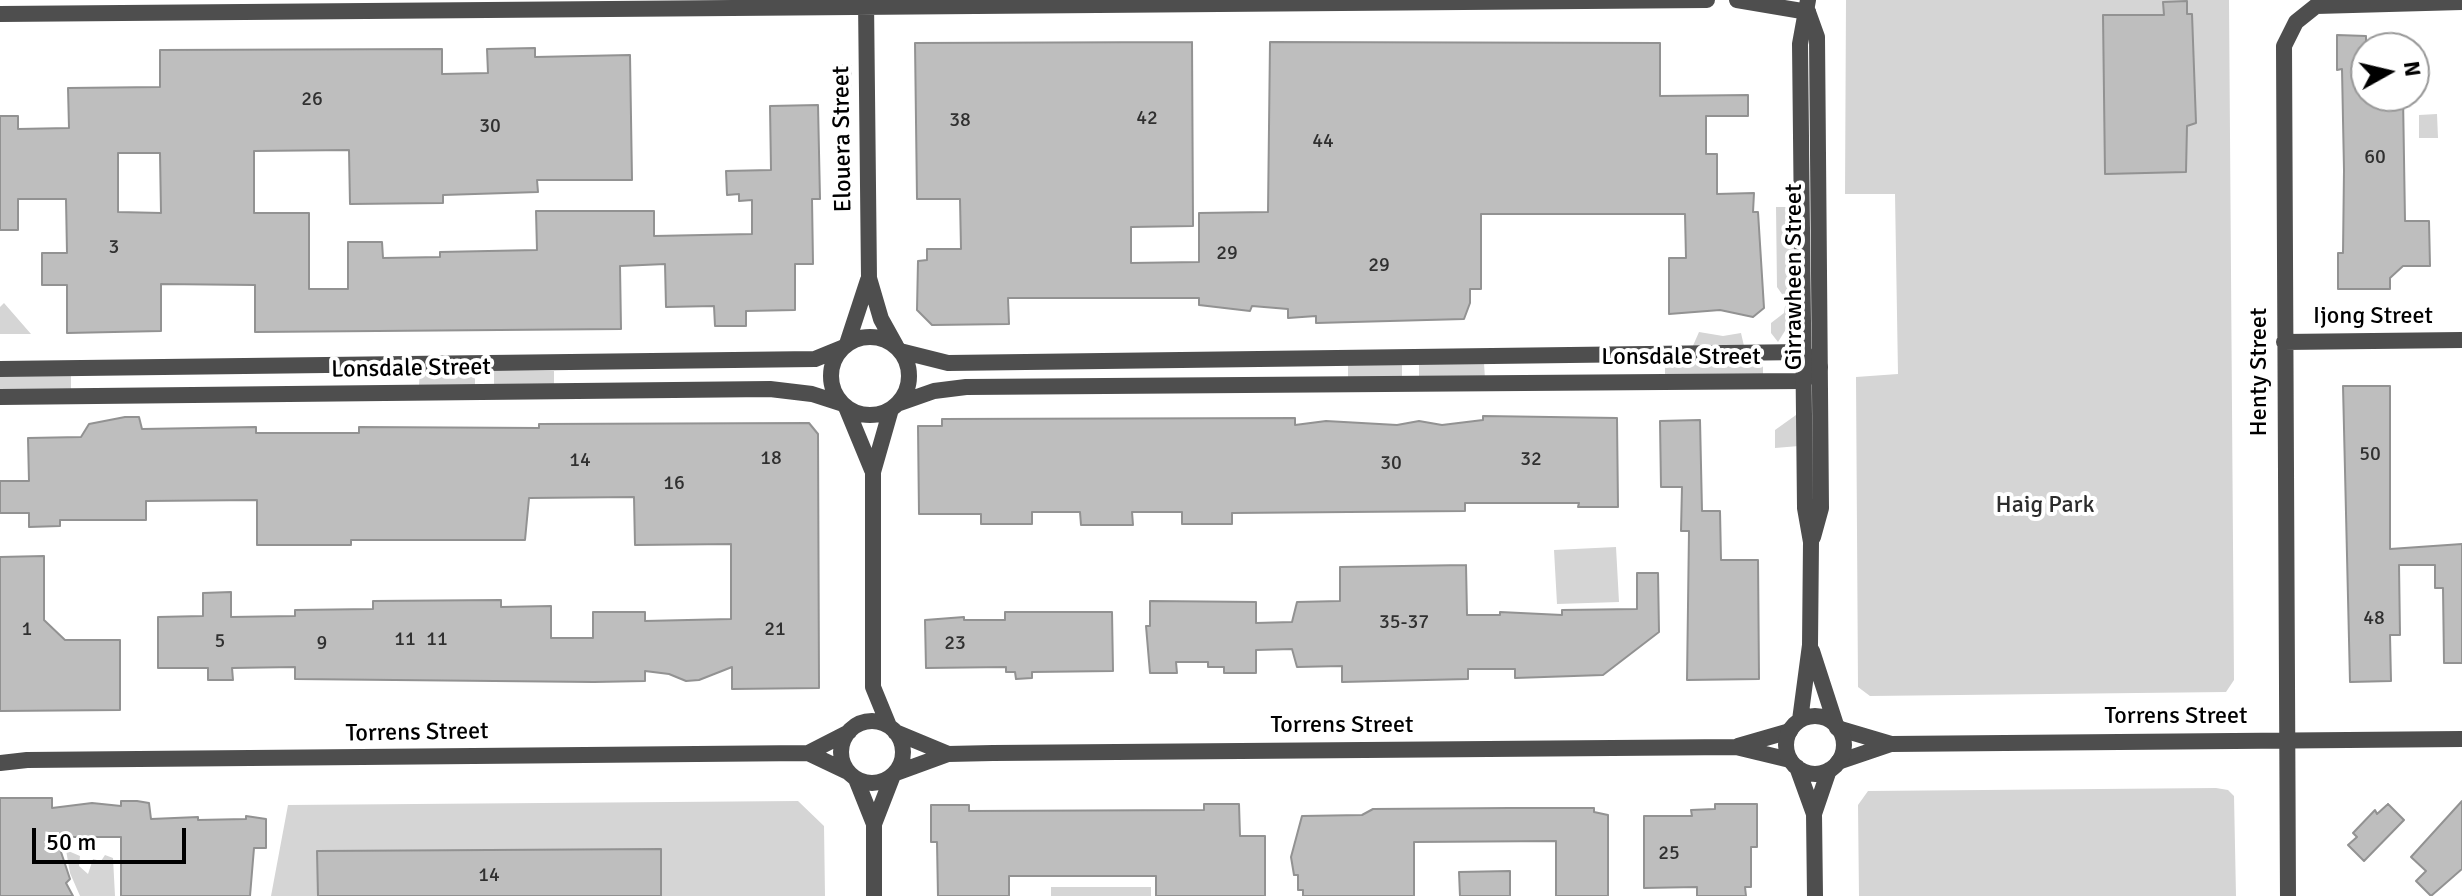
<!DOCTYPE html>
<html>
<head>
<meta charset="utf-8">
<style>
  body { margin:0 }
  #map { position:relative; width:2462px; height:896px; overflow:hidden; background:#fff; font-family:Signika,sans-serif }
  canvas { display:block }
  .north { position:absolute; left:2350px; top:32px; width:80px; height:80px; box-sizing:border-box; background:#fff; border:2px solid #999; border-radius:50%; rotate:82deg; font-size:22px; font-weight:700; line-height:32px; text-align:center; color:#000 }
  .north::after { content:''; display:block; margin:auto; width:28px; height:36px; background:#000; clip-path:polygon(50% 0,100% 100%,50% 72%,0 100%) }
  .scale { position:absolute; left:32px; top:828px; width:154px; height:36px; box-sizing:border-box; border:4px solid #000; border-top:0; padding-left:10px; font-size:24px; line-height:28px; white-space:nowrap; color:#000; -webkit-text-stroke:6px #fff; paint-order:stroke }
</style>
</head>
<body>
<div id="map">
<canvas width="2462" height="896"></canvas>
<div class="north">N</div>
<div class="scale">50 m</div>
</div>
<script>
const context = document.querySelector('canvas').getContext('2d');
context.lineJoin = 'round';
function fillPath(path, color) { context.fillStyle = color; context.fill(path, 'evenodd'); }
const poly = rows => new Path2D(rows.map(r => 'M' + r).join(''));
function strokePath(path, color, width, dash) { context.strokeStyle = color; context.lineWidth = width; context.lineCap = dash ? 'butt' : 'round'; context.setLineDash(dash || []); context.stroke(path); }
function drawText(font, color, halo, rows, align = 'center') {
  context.font = font + ' Signika,sans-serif'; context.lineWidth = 8; context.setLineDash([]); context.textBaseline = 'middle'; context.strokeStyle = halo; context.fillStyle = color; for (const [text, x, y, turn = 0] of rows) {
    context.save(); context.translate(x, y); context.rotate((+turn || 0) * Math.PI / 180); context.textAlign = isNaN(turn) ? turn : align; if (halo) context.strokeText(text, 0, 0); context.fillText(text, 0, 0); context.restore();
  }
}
fillPath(poly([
  [1846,0,2229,0,2234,680,2226,692,1870,696,1858,687,1856,377,1898,374,1895,194,1845,194],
  [842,64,852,65,851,89,838,93,835,75],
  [2437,114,2438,138,2419,138,2419,115],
  [1776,207,1794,207,1795,297,1788,326,1778,342,1771,333,1771,323,1784,313,1786,300,1777,287],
  [4,303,31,334,0,334,0,307],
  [1699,332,1723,336,1741,333,1744,346,1692,348],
  [1763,360,1763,375,1665,376,1665,361],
  [1419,362,1484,363,1485,379,1419,379],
  [1348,363,1402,363,1402,380,1348,380],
  [420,368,475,369,475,387,419,386],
  [494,371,554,371,554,386,494,386],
  [0,374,71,374,71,390,0,389],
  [1796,415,1799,446,1775,448,1775,430],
  [1616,547,1619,602,1557,604,1554,550],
  [2216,788,2228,790,2234,796,2236,896,1859,896,1858,805,1868,791],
  [798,801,824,826,825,896,271,896,288,805],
  [66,850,80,856,79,866,88,874,93,859,101,861,105,855,113,858,115,896,80,896,70,873],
  [1051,887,1151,887,1151,896,1051,896]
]), '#d5d5d5');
const building = poly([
  [2187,1,2187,14,2192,14,2196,123,2187,126,2186,172,2105,174,2103,15,2164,15,2163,2,2187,1],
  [2337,35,2366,36,2366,96,2403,96,2405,221,2429,221,2430,266,2403,266,2390,278,2390,289,2338,289,2338,253,2343,253,2344,170,2342,69,2337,70,2337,35],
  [1192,42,1193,226,1131,227,1131,263,1199,262,1199,213,1268,212,1270,42,1660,43,1660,96,1748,95,1748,116,1706,116,1706,154,1717,154,1717,194,1754,193,1753,212,1758,212,1764,308,1753,317,1720,310,1669,314,1669,258,1686,258,1685,214,1481,214,1481,289,1470,289,1470,303,1464,319,1316,323,1316,316,1288,318,1288,309,1252,306,1250,311,1199,305,1199,298,1008,298,1009,324,932,325,917,310,918,261,927,260,927,249,961,249,960,199,917,199,915,43,1192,42],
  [535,48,535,57,630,55,632,180,537,180,538,192,443,195,443,203,350,204,349,150,254,151,254,213,309,213,309,289,348,289,348,242,382,242,383,258,440,257,440,252,537,250,536,211,654,211,654,236,752,234,752,200,739,201,739,194,727,195,726,171,771,170,770,106,818,105,820,199,812,199,813,264,795,264,795,310,746,311,746,326,715,326,714,306,666,307,665,264,620,266,621,329,255,332,255,285,161,284,161,331,67,333,67,285,42,285,42,253,67,253,66,199,18,199,18,230,0,230,0,116,18,116,18,129,69,128,68,88,160,87,160,50,442,49,442,74,488,73,487,49,535,48],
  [118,153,160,153,161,213,118,212,118,153],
  [2343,386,2390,386,2390,549,2462,544,2462,663,2444,663,2443,588,2435,588,2435,565,2399,565,2400,635,2390,635,2391,681,2350,682,2343,386],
  [1483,416,1617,418,1618,507,1578,507,1579,503,1465,503,1465,511,1232,513,1232,524,1182,524,1182,512,1132,512,1133,525,1081,525,1080,512,1032,512,1032,524,981,524,981,514,919,514,918,426,942,426,942,419,1295,418,1295,425,1326,421,1397,425,1419,421,1442,425,1483,420,1483,416],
  [125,417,139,417,142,429,256,427,256,433,359,433,359,427,539,428,539,424,809,423,818,434,819,688,732,689,732,667,699,680,686,681,669,674,645,671,645,681,594,682,295,679,295,667,232,668,233,680,208,680,208,668,158,668,158,617,203,616,203,593,231,592,231,617,295,616,295,610,373,609,373,601,501,600,501,607,551,606,551,638,593,638,593,612,645,612,645,621,731,619,731,544,635,545,634,497,529,498,525,540,351,540,351,545,257,545,257,500,146,501,146,520,60,520,60,526,29,527,29,513,0,513,0,481,29,481,28,438,81,437,89,424,125,417],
  [1700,420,1702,511,1720,511,1721,560,1758,560,1759,679,1687,680,1689,531,1681,531,1682,487,1661,487,1660,421,1700,420],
  [44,556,44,620,65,640,120,640,120,710,0,711,0,557,44,556],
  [1466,565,1467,615,1500,615,1500,612,1562,615,1562,610,1637,609,1637,573,1658,573,1659,632,1603,675,1515,678,1515,669,1468,669,1468,679,1342,682,1342,666,1297,667,1292,649,1256,650,1256,673,1224,673,1224,667,1208,667,1208,662,1176,662,1177,673,1150,673,1146,626,1150,626,1150,601,1256,602,1256,623,1292,622,1297,602,1340,601,1340,567,1466,565],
  [1005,612,1112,612,1113,671,1032,672,1032,678,1016,679,1015,672,1006,672,1006,667,926,668,925,620,964,617,964,620,1005,620,1005,612],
  [0,798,52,798,52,808,92,803,121,806,121,801,137,801,149,803,151,819,198,817,198,820,246,819,246,816,266,819,266,848,254,848,250,896,121,896,121,837,56,837,70,879,66,883,73,896,0,896,0,798],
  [2462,801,2462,869,2431,896,2416,881,2426,871,2411,857,2462,801],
  [1204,804,1239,804,1240,836,1265,836,1265,896,1156,896,1156,876,1009,876,1009,896,938,896,937,842,931,842,931,805,969,805,969,811,1204,810,1204,804],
  [1715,804,1757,804,1757,847,1751,847,1751,887,1745,887,1746,896,1697,896,1697,887,1644,888,1644,816,1692,816,1691,810,1715,809,1715,804],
  [2388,804,2404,820,2364,861,2348,845,2357,837,2353,833,2375,810,2377,814,2388,804],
  [1510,808,1594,808,1594,812,1608,815,1608,896,1556,896,1556,841,1414,842,1414,896,1303,896,1303,890,1298,890,1298,875,1294,875,1291,857,1302,816,1362,815,1373,809,1510,808],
  [661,849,661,896,318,896,317,851,661,849],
  [1510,871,1510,896,1460,896,1459,872,1510,871]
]);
fillPath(building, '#bebebe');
strokePath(building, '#929292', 2);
strokePath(poly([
  [866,0,869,278,881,319,896,346],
  [1737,0,1808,12],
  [0,14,1707,0],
  '831 376a39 39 0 1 1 78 0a39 39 0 1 1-78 0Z',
  [2284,342,2462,340],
  [847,344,868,280],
  [0,369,815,359,842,348],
  [0,397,770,389,812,394,843,404],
  [897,404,934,391,966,387,1803,381,1820,367,1803,352,948,363,900,351],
  [846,407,872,470],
  '841 752a31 31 0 1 1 62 0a31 31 0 1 1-62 0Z',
  [889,726,873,687,873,472,891,409],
  [1837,728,1891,744],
  [895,732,948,754],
  [1738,746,1790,731],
  [808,753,849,732],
  [1838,762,1891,744,2462,739],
  [0,763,27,760,808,753,848,772],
  [896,773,948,754,993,753,1736,747,1790,760],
  [856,779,874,824,874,896],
  [874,824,893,775],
  [2288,896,2284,46,2296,22,2316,6,2462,2]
]), '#4e4e4e', 16);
strokePath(poly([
  [1808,12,1817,37,1821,508,1813,537],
  [1812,651,1836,725],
  '1786 745a29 29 0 1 1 58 0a29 29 0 1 1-58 0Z',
  [1800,720,1810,645,1811,542,1805,508,1800,44,1808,0],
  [1797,767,1814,814],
  [1815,896,1814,814,1829,770]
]), '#4e4e4e', 16);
drawText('20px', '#303030', null, [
  ["26",312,100],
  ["42",1147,119],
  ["38",960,121],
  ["30",490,127],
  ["44",1323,142],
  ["60",2375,158],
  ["3",114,248],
  ["29",1227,254],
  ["29",1379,266],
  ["50",2370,455],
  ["18",771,459],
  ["32",1531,460],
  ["14",580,461],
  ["30",1391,464],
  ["16",674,484],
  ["48",2374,619],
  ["35-37",1404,623],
  ["1",27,630],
  ["21",775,630],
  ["11",405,640],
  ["11",437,640],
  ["5",220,642],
  ["9",322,644],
  ["23",955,644],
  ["25",1669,854],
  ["14",489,876]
]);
drawText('24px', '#000', '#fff', [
  ["Elouera Street",843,139,-91],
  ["Girrawheen Street",1795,277,-90],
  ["Ijong Street",2373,317],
  ["Lonsdale Street",1681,358],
  ["Lonsdale Street",411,369,-1],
  ["Henty Street",2260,372,-90],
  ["Torrens Street",2176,717],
  ["Torrens Street",1342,726],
  ["Torrens Street",417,733,-1]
]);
drawText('24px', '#2c2c2c', '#fff', [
  ["Haig Park",2045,506]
]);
</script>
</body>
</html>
